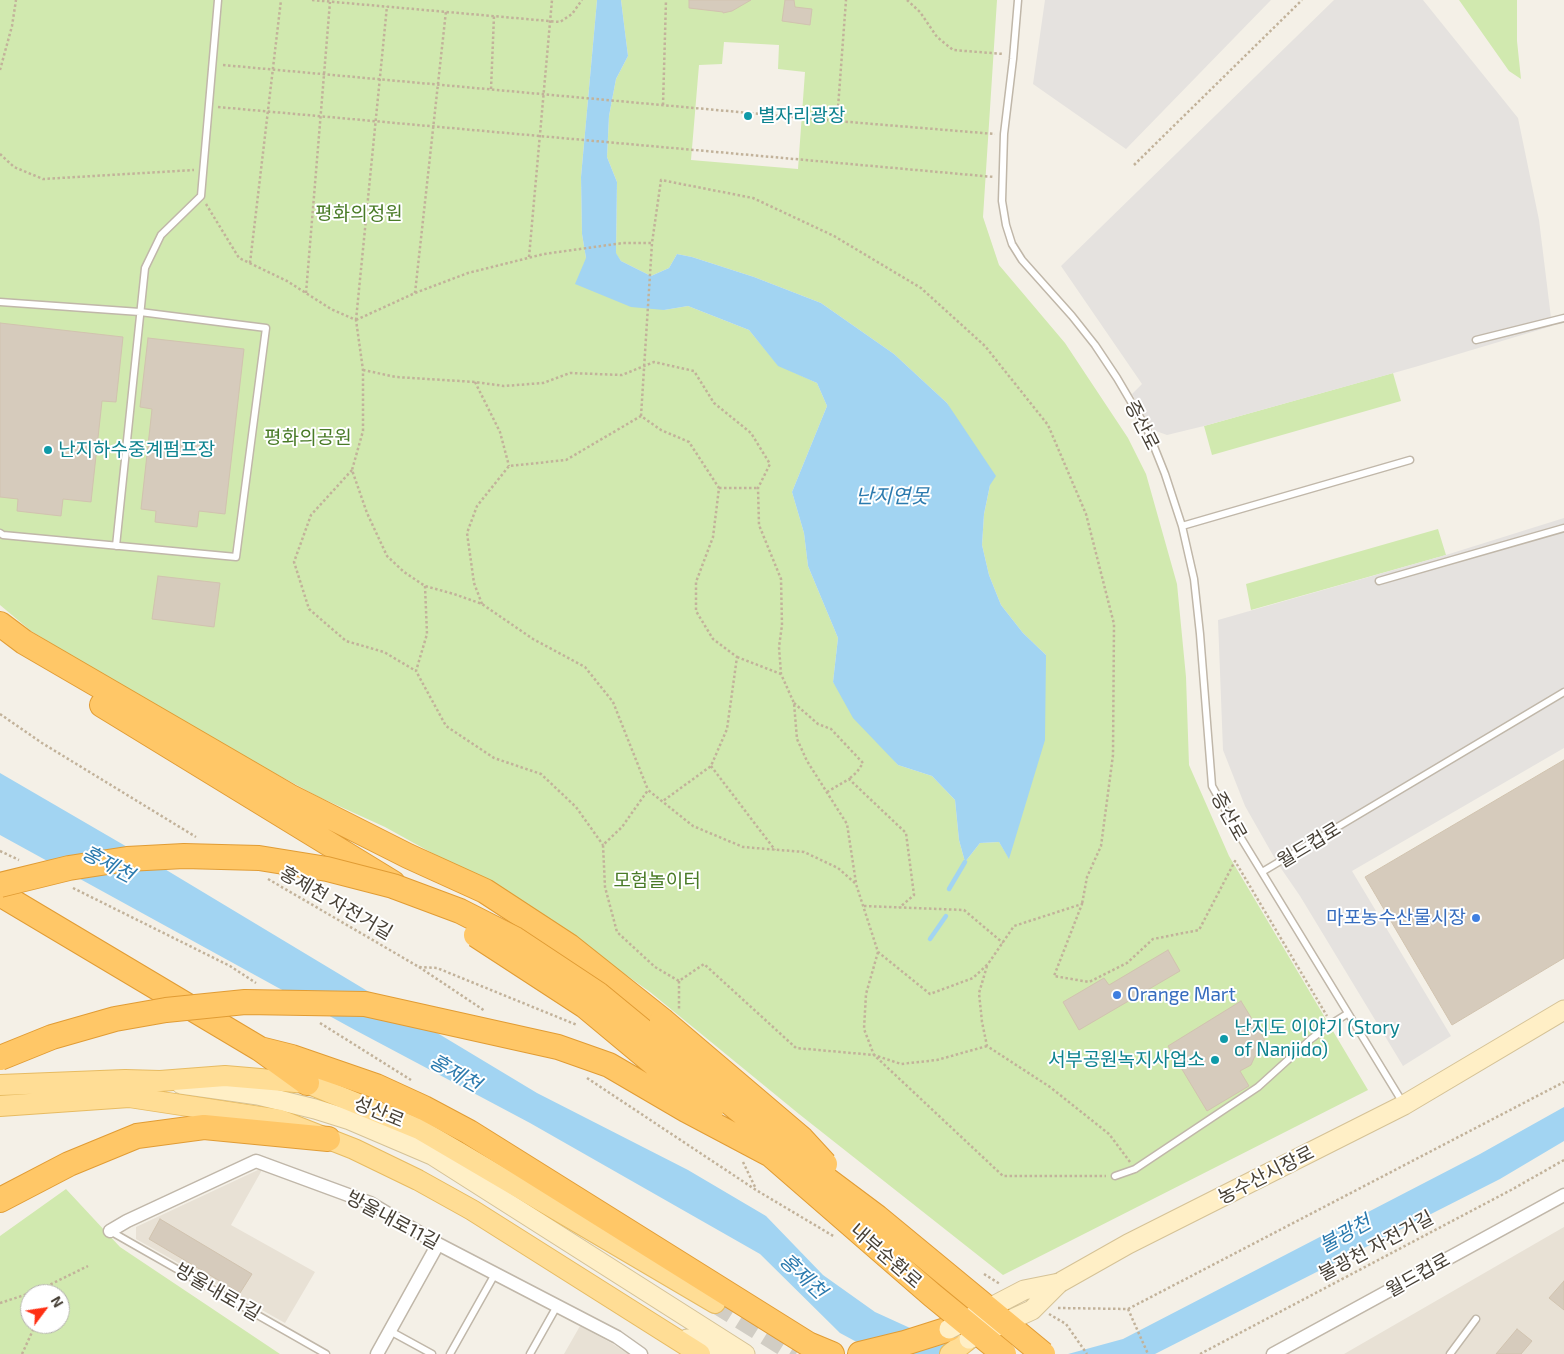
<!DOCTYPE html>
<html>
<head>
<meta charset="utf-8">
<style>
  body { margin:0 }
  #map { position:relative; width:1564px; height:1354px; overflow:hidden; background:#f4f0e7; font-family:"Exo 2",sans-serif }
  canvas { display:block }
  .north { position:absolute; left:20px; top:1284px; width:50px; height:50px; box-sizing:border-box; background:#fff; border:1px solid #b5b3af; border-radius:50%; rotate:59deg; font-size:14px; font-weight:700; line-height:20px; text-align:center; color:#474036 }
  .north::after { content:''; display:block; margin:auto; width:18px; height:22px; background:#ff2f13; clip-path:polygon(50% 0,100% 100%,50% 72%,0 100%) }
</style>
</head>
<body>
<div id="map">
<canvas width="1564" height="1354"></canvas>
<div class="north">N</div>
</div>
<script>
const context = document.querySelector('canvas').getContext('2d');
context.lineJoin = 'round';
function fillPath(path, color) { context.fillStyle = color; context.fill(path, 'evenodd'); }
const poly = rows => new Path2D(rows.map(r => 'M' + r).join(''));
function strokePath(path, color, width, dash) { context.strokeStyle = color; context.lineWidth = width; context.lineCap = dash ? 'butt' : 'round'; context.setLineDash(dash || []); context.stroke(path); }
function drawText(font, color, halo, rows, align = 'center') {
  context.font = font + ' "Exo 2","Noto Sans KR",sans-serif'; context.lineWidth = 4; context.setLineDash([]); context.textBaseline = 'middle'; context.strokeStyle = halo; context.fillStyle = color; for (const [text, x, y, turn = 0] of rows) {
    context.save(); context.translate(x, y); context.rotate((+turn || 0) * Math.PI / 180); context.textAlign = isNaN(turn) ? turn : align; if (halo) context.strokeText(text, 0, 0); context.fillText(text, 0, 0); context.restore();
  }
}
fillPath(poly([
  [260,1169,262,1170,231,1225,315,1272,285,1323,136,1239,136,1227],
  [1564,1227,1564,1354,1344,1354],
  [580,1326,613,1344,628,1354,564,1354]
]), '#e8e1d5');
fillPath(poly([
  [0,0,597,0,581,177,582,234,586,258,664,310,688,306,749,330,778,365,817,383,827,406,792,492,804,533,808,566,838,638,833,682,898,765,932,776,955,800,959,840,965,862,980,843,999,842,1009,858,1046,655,1023,633,1001,605,989,575,982,545,984,514,990,485,947,403,894,354,821,303,754,277,692,257,677,254,669,268,651,276,621,261,616,254,617,182,607,157,609,116,616,79,628,56,621,0,997,0,983,217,999,265,1065,343,1128,438,1146,474,1177,584,1186,677,1189,765,1229,856,1368,1090,1003,1275,799,1114,650,992,535,910,385,827,319,797,187,726,31,631,0,605],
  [724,42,779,45,778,69,805,72,798,169,691,160,699,65,722,64],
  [1459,0,1517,0,1517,41,1521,79,1509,71],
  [1393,373,1401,401,1212,455,1204,426],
  [1438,529,1446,555,1251,610,1246,584],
  [66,1189,120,1247,280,1354,0,1354,0,1236],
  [30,1294,60,1294,60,1324,30,1324]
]), '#d1e9af');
fillPath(poly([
  [1045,0,1271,0,1126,149,1033,84],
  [1334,0,1423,0,1518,118,1539,220,1552,326,1415,367,1204,426,1167,435,1153,430,1132,394,1142,384,1061,266],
  [1564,518,1564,748,1352,871,1451,1036,1403,1066,1300,896,1278,864,1245,806,1223,750,1218,620,1446,555]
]), '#e5e2df');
fillPath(poly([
  [597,0,621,0,628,56,616,79,609,116,607,157,617,182,616,253,621,261,651,276,669,268,677,254,692,257,754,277,821,303,894,354,947,403,996,476,990,485,984,514,982,545,989,575,1001,605,1023,633,1046,655,1045,740,1009,859,999,842,980,843,965,862,959,840,955,800,932,776,898,765,853,718,833,682,838,638,808,566,804,533,792,492,827,406,817,383,778,366,749,330,688,306,664,310,631,307,575,284,586,258,582,234,581,177],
  [0,773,153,862,537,1093,688,1170,766,1216,823,1275,875,1312,967,1354,879,1354,840,1333,760,1254,530,1123,355,1030,0,835],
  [1564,1107,1564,1141,1500,1179,1155,1354,1068,1354,1123,1339,1480,1154]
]), '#a2d4f2');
strokePath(poly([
  [949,889,965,862],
  [930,939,946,916]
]), '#a2d4f2', 4.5);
const building = poly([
  [689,0,751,0,732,11,723,13,723,12,689,8,689,0],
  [785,0,794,0,795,7,812,9,810,25,782,21,785,0],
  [0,323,123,337,116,402,102,401,91,502,63,499,61,516,17,511,18,499,0,497,0,323],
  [148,338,244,349,225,514,199,511,197,527,155,522,156,511,141,509,152,409,140,407,148,338],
  [158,576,220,583,214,627,152,619,158,576],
  [1564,760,1564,958,1452,1025,1365,877,1564,760],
  [1168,950,1180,971,1079,1030,1063,1002,1104,978,1109,985,1168,950],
  [1241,1001,1269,1047,1255,1056,1251,1065,1240,1071,1249,1086,1207,1111,1168,1046,1241,1001],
  [160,1219,252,1274,240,1293,149,1239,160,1219],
  [1564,1281,1564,1310,1549,1298,1564,1281],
  [1517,1329,1532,1341,1521,1354,1496,1354,1517,1329]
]);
fillPath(building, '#d6cbbc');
strokePath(building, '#d1c3af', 1);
strokePath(poly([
  [715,1303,796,1354]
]), '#d1cdc4', 20, [20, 10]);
const lane = poly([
  [1018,0,1013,59,1004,134,1002,201,1006,225,1012,244,1022,260,1072,316,1095,345,1117,378,1147,429,1165,474,1182,526,1194,579,1200,634,1212,786,1241,838,1403,1103],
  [0,302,140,312,266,328,236,557,3,535,0,533],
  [1476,340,1564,318],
  [1182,526,1410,460],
  [116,546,145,268,161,235,201,196,218,0],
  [1379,581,1564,528],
  [1262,872,1564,692],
  [1115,1176,1135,1169,1258,1087,1311,1039,1331,1024,1347,1014],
  [110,1231,326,1354],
  [390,1331,432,1354],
  [450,1354,495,1274],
  [530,1354,557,1306],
  [1450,1354,1476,1319]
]);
const street = poly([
  [110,1231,127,1221,256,1161,370,1203,438,1244,617,1337,641,1354],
  [377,1354,438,1244],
  [1273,1354,1564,1195]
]);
const secondary = poly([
  [181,1084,258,1095,315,1109,350,1120,432,1155,745,1354],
  [1059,1283,1128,1244,1404,1105,1564,1010],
  [687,1339,718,1354]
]);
const primary = poly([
  [0,1085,125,1080,160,1081,225,1076,307,1083,419,1129,715,1303],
  [0,1106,129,1097,280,1120,354,1149,418,1180,472,1210,700,1354],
  [950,1354,969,1339]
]);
const highway = poly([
  [0,624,24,642,289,796,408,856,485,891,569,946,662,1020],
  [102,705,393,883],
  [0,894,260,1049,307,1083],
  [260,1049,292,1057,376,1086,424,1108,469,1132,808,1344,832,1354],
  [0,1200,69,1164,137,1136,204,1127,328,1139],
  [860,1354,905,1343,949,1329]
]);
strokePath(lane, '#c0b7a9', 9);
strokePath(street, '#c0b7a9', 15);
strokePath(secondary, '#d5c296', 21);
strokePath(primary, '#e7bb62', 22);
strokePath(highway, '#e19c34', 26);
strokePath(poly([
  [312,0,560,22,572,14,582,0],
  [907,0,920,12,937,37,953,50,1004,54],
  [223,65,837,121,995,134],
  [0,70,12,26,16,0],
  [491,89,494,16],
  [663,105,666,0],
  [218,107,994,177],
  [837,121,846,0],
  [0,154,14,167,43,179,194,170],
  [1134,165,1302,0],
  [206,204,239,258,287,281,331,309,356,320,363,370,363,431,352,470,367,513,387,556,404,572,425,586,454,594,482,604,533,639,585,667,613,702,648,790],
  [529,257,552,0],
  [250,263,281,0],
  [306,293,330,2],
  [415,293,446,11],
  [356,320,387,6],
  [356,320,415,293,468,273,544,254,623,243,652,243],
  [363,370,396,377,475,382,504,386,543,383,570,373,622,375,654,362,694,371,714,403,751,433,770,464,758,488,759,525,781,579,782,625,779,647,781,674,794,703,797,739,807,761,847,824,856,883],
  [475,382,500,432,509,466],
  [641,416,652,243,661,180,753,198,834,236,921,288,985,346,1048,425,1086,514,1114,624,1113,755,1101,846,1087,877,1082,904],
  [352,470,311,515,294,562,309,609,346,641,384,652,416,671],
  [719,488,758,488],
  [425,586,427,634,416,671,446,726,494,758,541,774,576,807,603,845],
  [482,604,474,583,467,533,477,506,509,466,566,460,641,416,661,430,689,442,719,488,713,537,696,582,696,611,713,639,737,657,727,729,711,766,663,801],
  [737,657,781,674],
  [794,703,818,724,831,729,863,763,857,772,849,779],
  [0,714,42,743,196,837],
  [711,766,775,850],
  [827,792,849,779,906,833,914,895,899,908],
  [0,851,19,860],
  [268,879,419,967,437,968,577,1025],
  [73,888,230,966,256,983],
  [864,906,964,910,1003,943],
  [878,952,866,994,864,1029,874,1055,1003,1176,1106,1176],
  [987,966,979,993,982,1022,987,1046,1050,1087,1109,1134,1130,1162],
  [419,967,485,1011],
  [679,981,679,1010],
  [320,1023,411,1080],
  [987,1046,937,1060,901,1064,874,1055,796,1048,704,964,679,981,655,967,617,932,605,887,603,845,622,827,648,790,693,826,743,847,804,852,838,868,856,884,878,952,930,994,973,978,988,964,1014,926,1082,904,1054,976,1089,982,1127,963,1153,939,1199,930,1235,861,1327,1016],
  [587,1078,756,1190,835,1237],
  [743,1162,756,1189],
  [984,1274,1000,1284],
  [37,1291,88,1266],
  [0,1303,37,1291,37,1294],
  [1058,1308,1128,1309,1564,1082],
  [1128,1309,1148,1354],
  [1049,1314,1066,1324,1087,1354],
  [22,1354,33,1330,34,1324],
  [1200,1354,1511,1190,1564,1160]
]), '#c2b29a', 2.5, [2.5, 2.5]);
strokePath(lane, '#fff', 6);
strokePath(street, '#fff', 12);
strokePath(secondary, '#ffefc6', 19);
strokePath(primary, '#ffdd95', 20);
strokePath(highway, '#ffc767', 24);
const secondaryBridge = poly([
  [949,1329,1024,1290,1059,1283],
  [969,1339,1032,1310,1059,1283]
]);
const highwayBridge = poly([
  [0,885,69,868,127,859,184,856,259,858,327,869,393,886,460,911,515,939,598,994,790,1152,877,1217,1043,1354],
  [476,935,585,1006,711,1111],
  [662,1020,802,1139,825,1164],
  [0,1058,52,1037,115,1019,166,1010,245,1002,365,1004,558,1047,609,1065,686,1110,771,1155],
  [772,1156,932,1295,1004,1354]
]);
strokePath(secondaryBridge, '#d5c296', 21, []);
strokePath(highwayBridge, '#e19c34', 26, []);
strokePath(secondaryBridge, '#ffefc6', 19);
strokePath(highwayBridge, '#ffc767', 24);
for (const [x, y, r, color] of [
  [748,116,5,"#0f9aa8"],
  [48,450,5,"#0f9aa8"],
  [1476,918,5,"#3f7fe0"],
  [1117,995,5,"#3f7fe0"],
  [1224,1039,5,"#0f9aa8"],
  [1215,1060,5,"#0f9aa8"]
]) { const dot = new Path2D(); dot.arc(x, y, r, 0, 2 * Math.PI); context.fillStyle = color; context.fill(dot); strokePath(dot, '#fff', 2); }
drawText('19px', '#0d838f', '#fff', [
  ["별자리광장",758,116],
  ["난지하수중계펌프장",58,450],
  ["난지도 이야기 (Story",1234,1028],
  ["of Nanjido)",1234,1050],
  ["서부공원녹지사업소",1205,1060,"right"]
], 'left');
drawText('19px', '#497b27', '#fff', [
  ["평화의정원",359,214],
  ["평화의공원",308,438],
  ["모험놀이터",657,881]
]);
drawText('19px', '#474036', '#fff', [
  ["증산로",1142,425,63],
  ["증산로",1229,816,61],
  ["월드컵로",1309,845,-31],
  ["홍제천 자전거길",336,903,30],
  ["성산로",379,1112,22],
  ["농수산시장로",1266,1175,-27],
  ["방울내로11길",393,1220,28],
  ["불광천 자전거길",1376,1246,-28],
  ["내부순환로",886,1256,41],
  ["월드컵로",1418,1275,-29],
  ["방울내로1길",218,1292,30]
]);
drawText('19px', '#366cbe', '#fff', [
  ["마포농수산물시장",1466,918],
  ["Orange Mart",1127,995,"left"]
], 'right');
drawText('italic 20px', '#2b7aae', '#fff', [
  ["난지연못",892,496],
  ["홍제천",108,864,28],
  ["홍제천",455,1073,30],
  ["불광천",1345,1234,-29],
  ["홍제천",803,1276,43]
]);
</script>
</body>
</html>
